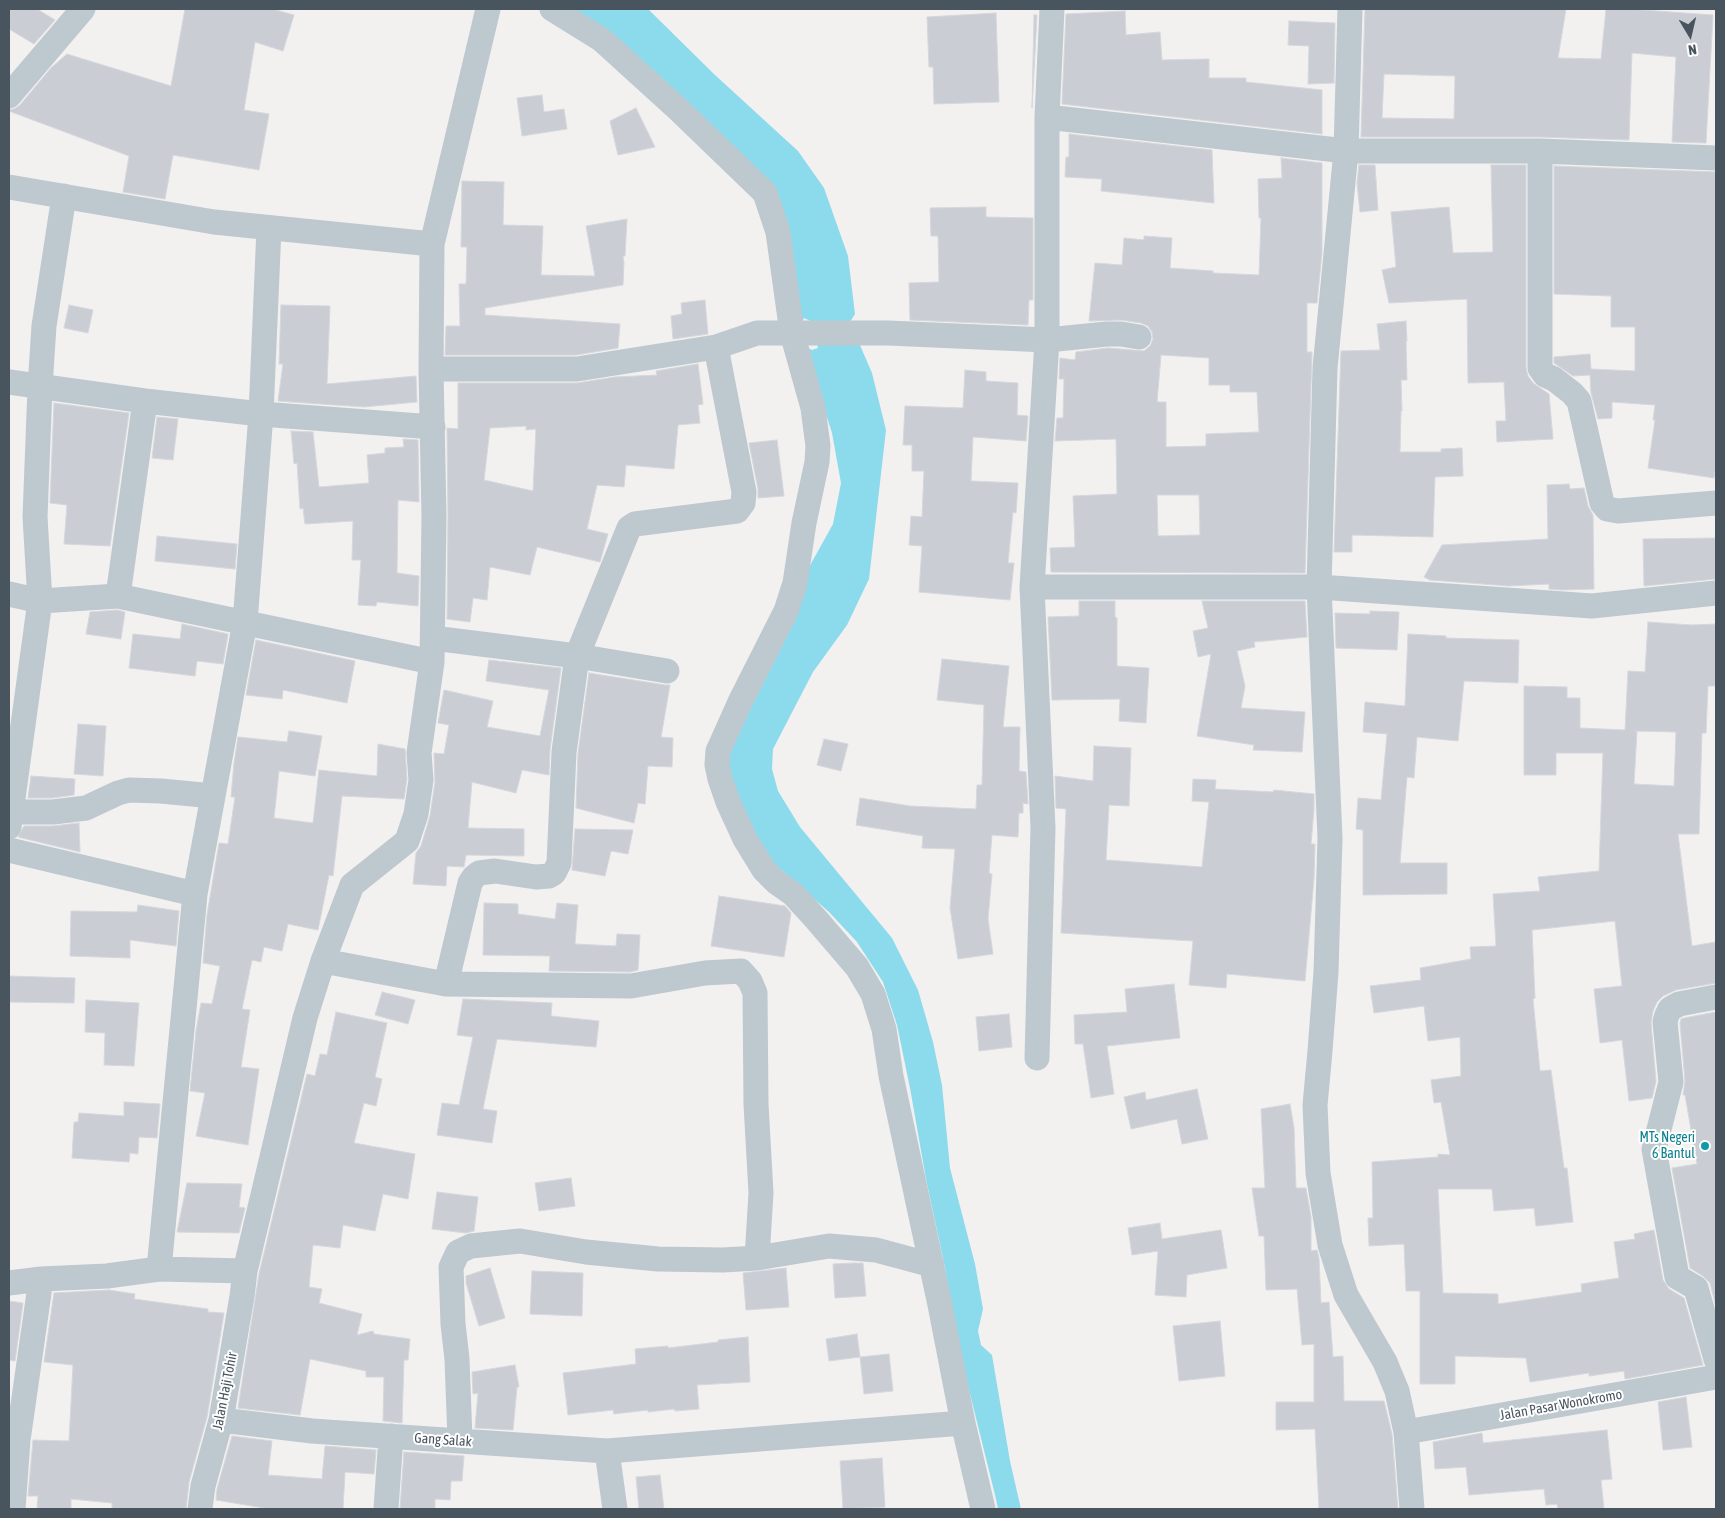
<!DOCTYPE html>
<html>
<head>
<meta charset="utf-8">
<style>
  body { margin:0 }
  #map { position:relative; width:1725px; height:1518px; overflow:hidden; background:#f3f0f0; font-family:"Asap Condensed",sans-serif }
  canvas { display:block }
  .frame { position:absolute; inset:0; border:10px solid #48545e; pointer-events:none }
  .north { position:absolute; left:1665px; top:10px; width:50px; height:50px; -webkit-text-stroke:4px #fff; paint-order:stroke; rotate:171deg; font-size:14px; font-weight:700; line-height:20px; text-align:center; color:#48545e }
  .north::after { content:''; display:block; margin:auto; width:18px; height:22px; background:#48545e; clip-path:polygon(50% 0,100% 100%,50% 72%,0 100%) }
</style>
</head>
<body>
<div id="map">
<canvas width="1725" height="1518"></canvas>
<div class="frame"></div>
<div class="north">N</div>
</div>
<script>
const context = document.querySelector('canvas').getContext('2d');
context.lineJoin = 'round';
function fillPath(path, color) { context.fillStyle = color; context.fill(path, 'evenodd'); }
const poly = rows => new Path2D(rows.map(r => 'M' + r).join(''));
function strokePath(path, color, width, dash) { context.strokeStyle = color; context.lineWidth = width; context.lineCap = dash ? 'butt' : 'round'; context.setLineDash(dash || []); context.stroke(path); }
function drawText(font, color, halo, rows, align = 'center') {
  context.font = font + ' "Asap Condensed",sans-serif'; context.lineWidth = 4; context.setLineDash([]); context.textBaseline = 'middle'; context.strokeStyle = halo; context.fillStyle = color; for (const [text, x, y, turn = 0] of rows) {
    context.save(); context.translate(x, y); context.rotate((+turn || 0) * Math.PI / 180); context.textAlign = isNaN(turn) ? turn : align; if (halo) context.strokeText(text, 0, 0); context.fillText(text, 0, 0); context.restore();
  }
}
fillPath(poly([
  [569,9,648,9,715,75,798,151,824,188,848,256,855,314,850,322,872,373,886,430,869,579,847,625,813,672,773,749,772,769,778,791,800,827,892,938,918,990,933,1042,942,1085,950,1168,975,1264,983,1309,978,1331,981,1345,992,1355,1010,1461,1021,1509,998,1509,996,1499,958,1345,945,1268,926,1179,910,1088,897,1025,883,982,857,942,829,912,770,860,747,820,729,777,727,758,808,569,833,524,841,483,832,433,758,202],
  [804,318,819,325,816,341,818,348,812,350,808,348,800,326]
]), '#8cdbed');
const building = poly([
  [9,9,37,9,55,20,34,44,9,29,9,9],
  [185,9,272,9,294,15,283,51,255,42,244,110,269,114,259,170,173,155,165,199,123,192,129,156,9,111,9,110,14,109,20,105,51,68,67,54,171,86,185,9],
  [1365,9,1566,9,1558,58,1601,59,1606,9,1629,9,1713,15,1706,143,1672,142,1676,57,1632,53,1629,140,1540,137,1361,137,1365,9],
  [1384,74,1455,76,1454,119,1382,118,1384,74],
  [1125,11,1126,35,1160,32,1162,60,1209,59,1209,78,1246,78,1246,82,1322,90,1322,134,1062,104,1066,14,1125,11],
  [996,13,999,102,934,104,933,67,929,67,927,17,996,13],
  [1034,15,1037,15,1032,108,1034,15],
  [1289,21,1335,23,1334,83,1308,84,1309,46,1288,45,1289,21],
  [542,95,544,112,564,109,567,129,522,136,517,98,542,95],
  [636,108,655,147,618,155,610,121,636,108],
  [1069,134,1212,150,1214,203,1101,191,1102,179,1065,177,1066,157,1069,157,1069,134],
  [1281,158,1322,163,1322,253,1317,303,1307,303,1307,352,1312,352,1305,573,1051,572,1050,548,1075,547,1073,496,1117,494,1116,439,1055,441,1057,418,1063,418,1064,379,1059,379,1060,358,1075,360,1076,352,1108,348,1144,351,1150,346,1153,339,1152,332,1148,326,1141,323,1121,320,1089,321,1095,263,1122,265,1124,238,1144,240,1144,236,1172,238,1170,268,1213,271,1213,273,1259,275,1261,218,1259,218,1258,179,1282,178,1281,158],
  [1161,355,1209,358,1209,385,1230,385,1230,392,1257,392,1259,432,1206,434,1206,446,1166,447,1166,402,1157,402,1161,355],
  [1157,495,1199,495,1200,535,1158,536,1157,495],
  [1359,165,1375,165,1378,210,1360,212,1357,183,1359,165],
  [1491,165,1526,165,1526,368,1528,376,1533,383,1549,394,1553,439,1497,442,1496,421,1506,421,1504,382,1468,383,1467,299,1389,303,1382,270,1396,267,1391,212,1449,207,1453,253,1493,252,1491,165],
  [1554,166,1716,172,1716,464,1714,478,1648,468,1655,420,1653,420,1655,405,1612,402,1612,418,1598,419,1591,393,1590,375,1573,376,1554,363,1554,357,1590,354,1591,369,1635,371,1635,327,1611,327,1611,296,1554,294,1554,166],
  [462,181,504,182,503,225,543,226,541,275,595,276,586,226,627,219,625,256,623,256,624,263,623,285,485,308,485,315,620,324,618,348,576,355,445,355,446,326,460,326,459,284,466,284,467,247,461,247,462,181],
  [986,207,986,217,1033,218,1033,300,1029,300,1028,325,910,320,909,283,939,282,938,236,931,236,930,208,986,207],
  [705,300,708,334,673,339,671,316,682,314,681,303,705,300],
  [69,305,93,310,88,333,64,328,69,305],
  [281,305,330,306,327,384,416,376,417,402,364,407,278,401,283,364,279,364,281,305],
  [1406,321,1407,341,1406,341,1407,380,1401,380,1402,411,1401,411,1400,452,1441,452,1441,449,1462,448,1463,476,1435,477,1433,537,1352,535,1352,552,1334,552,1341,351,1380,350,1377,324,1406,321],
  [698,364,703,404,698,405,700,423,678,425,674,469,626,465,624,487,597,485,587,529,608,534,600,562,537,547,530,575,490,567,487,600,473,598,470,622,447,619,448,517,447,430,447,428,458,429,458,383,577,383,615,377,657,375,656,371,698,364],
  [526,426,526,430,536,429,533,491,484,480,490,428,526,426],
  [965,370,986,372,986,381,1018,383,1017,415,1028,416,1026,441,973,437,971,481,1018,483,1016,513,1013,512,1008,563,1014,563,1010,600,919,592,922,546,909,545,911,516,922,517,924,471,912,471,912,445,903,445,905,406,963,408,965,370],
  [54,403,129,413,110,546,64,544,67,505,50,503,54,403],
  [157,417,178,419,173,460,152,458,157,417],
  [291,431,313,432,319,487,369,483,367,455,385,453,385,448,404,447,403,439,418,440,419,502,398,500,397,573,419,576,418,606,377,602,376,606,358,605,361,560,352,560,353,521,305,524,303,508,300,509,297,463,294,464,291,431],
  [777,440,784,496,758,498,758,489,749,443,777,440],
  [1569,484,1570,489,1584,488,1588,506,1593,515,1594,589,1562,590,1549,589,1549,584,1509,586,1430,580,1424,577,1442,545,1548,539,1547,485,1569,484],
  [157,536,237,544,235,569,155,561,157,536],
  [1716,538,1716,579,1644,586,1643,539,1716,538],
  [1079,601,1115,601,1115,617,1117,618,1117,666,1149,668,1146,723,1119,721,1120,699,1052,700,1048,617,1079,616,1079,601],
  [1202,601,1305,601,1307,637,1254,642,1255,647,1237,651,1245,686,1241,708,1305,712,1302,752,1253,750,1254,745,1197,736,1211,654,1198,657,1193,631,1208,628,1202,601],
  [117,610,125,612,121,639,86,634,90,612,117,610],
  [1370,611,1399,612,1397,650,1336,648,1335,613,1370,614,1370,611],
  [1648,622,1691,625,1716,624,1716,686,1708,686,1706,733,1702,733,1699,834,1678,834,1692,946,1716,942,1716,983,1676,990,1663,996,1657,1002,1653,1011,1651,1023,1656,1081,1652,1098,1629,1101,1622,1040,1600,1043,1594,989,1622,986,1615,921,1532,930,1535,998,1533,999,1540,1071,1551,1070,1564,1168,1567,1168,1573,1222,1536,1226,1534,1208,1494,1211,1492,1189,1438,1189,1443,1293,1498,1294,1498,1304,1582,1292,1581,1284,1619,1278,1614,1242,1635,1239,1634,1234,1654,1230,1663,1280,1669,1289,1684,1298,1703,1365,1625,1379,1624,1371,1589,1376,1589,1373,1530,1382,1526,1358,1455,1356,1455,1384,1420,1384,1420,1291,1406,1291,1404,1244,1369,1246,1368,1218,1373,1218,1372,1162,1438,1157,1438,1154,1450,1155,1441,1102,1434,1103,1431,1080,1461,1076,1460,1037,1428,1041,1424,1006,1374,1013,1370,986,1421,980,1420,968,1471,959,1470,947,1496,946,1493,894,1540,891,1538,877,1599,871,1603,753,1556,753,1556,775,1524,775,1524,686,1567,687,1567,698,1580,698,1580,728,1625,730,1628,671,1645,672,1648,622],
  [1635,731,1676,732,1674,786,1634,784,1637,731,1635,731],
  [182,624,228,634,223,664,197,661,195,676,129,668,133,634,180,639,182,624],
  [1408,634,1446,636,1446,638,1519,640,1518,683,1464,681,1458,741,1417,737,1414,778,1407,777,1400,863,1447,863,1447,894,1363,895,1363,830,1356,829,1358,798,1381,800,1387,734,1363,732,1365,702,1405,706,1408,634],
  [256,640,355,661,347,703,283,690,282,699,246,695,256,640],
  [942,659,1009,666,1003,727,1020,727,1019,771,1026,772,1028,804,1023,803,1023,813,1019,813,1018,837,992,835,989,873,992,874,988,919,993,954,958,959,950,908,955,849,922,848,923,836,856,825,860,798,910,806,976,809,977,785,982,785,984,705,937,700,942,659],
  [489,660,561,668,550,750,549,775,522,770,516,793,472,782,468,828,524,829,524,856,466,855,464,867,447,866,446,886,413,884,416,853,421,846,430,816,435,782,434,753,444,754,449,725,438,723,444,690,493,701,487,727,540,736,549,690,486,681,489,660],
  [589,673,665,685,670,685,661,737,673,738,672,767,648,766,645,804,638,803,634,823,576,808,578,753,589,673],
  [78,724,106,726,103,776,74,774,78,724],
  [289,731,322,736,315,776,279,771,274,818,313,823,319,770,377,776,378,744,405,749,407,779,404,799,342,796,333,876,329,875,318,930,288,924,282,951,264,947,261,962,252,960,242,1009,250,1010,241,1067,259,1069,248,1145,196,1136,205,1093,190,1091,196,1031,201,1003,212,1004,220,966,203,963,207,915,219,843,228,844,235,797,231,797,234,763,238,737,287,742,289,731],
  [824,739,848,744,841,771,817,765,824,739],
  [1094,746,1131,748,1129,806,1109,805,1106,860,1202,867,1209,802,1192,801,1193,779,1216,780,1215,789,1273,792,1274,790,1314,794,1314,809,1311,844,1315,844,1314,878,1305,981,1227,974,1226,988,1189,985,1193,941,1061,933,1066,809,1056,808,1055,776,1093,781,1094,746],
  [31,776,75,779,74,795,52,798,28,798,31,776],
  [79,823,80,852,18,837,24,826,53,826,79,823],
  [575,829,633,830,628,854,611,851,605,876,572,870,575,829],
  [719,896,785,906,791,913,784,957,711,946,719,896],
  [484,903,518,904,518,914,555,919,557,903,578,905,575,944,616,946,617,934,640,935,638,970,630,972,549,971,550,956,483,955,484,903],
  [138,905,179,911,176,946,130,940,130,958,70,956,71,911,137,912,138,905],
  [9,976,75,978,74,1003,9,1002,9,976],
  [1174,984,1180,1038,1107,1046,1114,1094,1091,1098,1083,1044,1075,1044,1074,1015,1127,1012,1125,989,1174,984],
  [382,992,415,1000,408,1024,375,1015,382,992],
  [463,999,552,1003,551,1016,599,1021,596,1047,497,1039,483,1109,497,1111,492,1143,437,1135,442,1103,459,1105,473,1037,457,1035,463,999],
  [86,1000,139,1003,134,1066,104,1065,105,1033,85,1032,86,1000],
  [336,1012,387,1023,375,1077,382,1079,376,1106,364,1103,354,1143,415,1154,408,1199,383,1194,375,1231,343,1225,340,1248,313,1245,309,1287,322,1289,319,1303,362,1314,357,1335,373,1331,374,1334,410,1339,408,1360,404,1360,402,1423,383,1421,384,1377,366,1377,366,1371,310,1359,300,1415,238,1408,259,1274,307,1074,315,1076,320,1054,327,1055,336,1012],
  [1716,1012,1716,1307,1710,1283,1703,1276,1690,1268,1672,1168,1697,1164,1685,1095,1683,1095,1685,1081,1680,1023,1681,1019,1684,1018,1716,1012],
  [1009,1014,1012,1047,979,1051,976,1017,1009,1014],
  [1197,1089,1208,1139,1182,1144,1177,1119,1131,1129,1124,1097,1145,1092,1146,1100,1197,1089],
  [124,1102,160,1104,157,1138,139,1137,138,1154,130,1153,129,1162,72,1158,74,1122,78,1122,79,1113,124,1116,124,1102],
  [1290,1104,1294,1128,1296,1188,1306,1188,1311,1217,1311,1251,1317,1250,1319,1258,1321,1303,1329,1302,1333,1357,1343,1356,1344,1401,1384,1401,1392,1434,1398,1509,1319,1509,1315,1429,1276,1430,1276,1402,1314,1402,1314,1344,1302,1345,1297,1289,1266,1290,1264,1236,1259,1236,1252,1188,1265,1188,1261,1109,1290,1104],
  [571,1178,575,1206,539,1211,535,1183,571,1178],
  [187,1183,242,1184,239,1207,245,1208,239,1233,177,1232,187,1183],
  [437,1192,478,1197,474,1231,466,1233,432,1229,437,1192],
  [1160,1223,1162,1239,1221,1230,1227,1268,1187,1275,1186,1297,1155,1295,1158,1251,1132,1255,1128,1228,1160,1223],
  [854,1263,863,1263,866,1296,835,1298,833,1264,854,1263],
  [490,1268,505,1318,479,1326,466,1283,466,1276,490,1268],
  [786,1268,789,1307,746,1310,743,1273,786,1268],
  [532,1271,583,1273,582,1316,530,1314,532,1271],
  [109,1290,135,1294,134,1299,208,1309,208,1312,224,1313,207,1417,189,1482,186,1509,112,1509,112,1503,71,1499,71,1509,37,1509,38,1496,28,1496,33,1440,69,1441,73,1365,44,1362,54,1293,109,1290],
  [9,1301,23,1303,15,1361,9,1360,9,1301],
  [1220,1321,1225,1376,1179,1381,1173,1326,1220,1321],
  [857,1334,860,1357,829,1361,826,1339,857,1334],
  [748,1337,750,1382,697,1385,699,1409,675,1411,674,1409,648,1412,648,1410,614,1414,613,1410,568,1415,563,1373,636,1364,635,1349,668,1346,668,1348,718,1342,718,1340,748,1337],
  [889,1354,893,1391,864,1394,860,1357,889,1354],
  [515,1365,519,1387,517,1387,513,1430,475,1428,478,1393,473,1394,472,1372,515,1365],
  [1686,1397,1692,1447,1663,1450,1658,1402,1686,1397],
  [1607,1430,1612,1479,1601,1480,1604,1509,1558,1509,1557,1504,1546,1505,1544,1489,1469,1495,1466,1467,1435,1469,1433,1442,1482,1433,1483,1443,1607,1430],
  [232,1436,272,1441,268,1475,322,1479,325,1446,376,1450,374,1474,345,1472,343,1509,270,1509,216,1500,217,1489,232,1436],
  [404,1452,464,1456,462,1481,451,1481,450,1500,435,1499,435,1509,400,1509,404,1452],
  [882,1458,885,1507,843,1509,840,1461,882,1458],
  [660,1475,664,1509,639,1509,636,1477,660,1475]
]);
fillPath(building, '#cacdd3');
strokePath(building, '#d4d7dc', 1);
strokePath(poly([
  [552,9,602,40,679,110,765,193,778,232,792,333,813,408,818,446,817,462,804,523,795,583,786,611,740,702,718,751,717,765,720,779,728,802,745,839,764,870,776,882,793,894,815,918,857,967,873,994,884,1029,891,1076,940,1305,963,1423,983,1509],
  [1350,9,1346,151,1325,368,1319,587,1330,838,1326,972,1320,1051,1315,1105,1318,1173,1330,1245,1346,1295,1385,1362,1397,1391,1406,1432,1412,1509],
  [9,96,83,9],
  [1047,117,1346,151,1540,151,1716,158],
  [1540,151,1540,368,1545,375,1554,379,1572,393,1579,401,1602,503,1607,509,1618,511,1716,503],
  [9,187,214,222,432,244],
  [431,369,577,369,716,347,757,333,888,333,1047,340,1107,334,1121,334,1139,337],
  [9,382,145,401,261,414,433,427],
  [1032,587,1319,587,1592,606,1716,593],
  [9,594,40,601,118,596,432,662],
  [118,596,145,401],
  [433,638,577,656,667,671],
  [11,812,53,812,86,808,118,793,129,790,161,791,213,796],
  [9,827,40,601,35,517,40,387,44,326,64,196],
  [9,850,195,894],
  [323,961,446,984,631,986,705,973,741,971,750,981,755,993,756,1104,761,1193,757,1258],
  [446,984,470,883,474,877,479,873,495,871,536,877,549,876,554,873,559,863,564,752,577,656,629,528,635,524,737,511,743,503,744,492,716,347],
  [1716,997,1679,1004,1670,1009,1667,1015,1665,1022,1671,1082,1654,1149,1677,1277,1696,1288,1716,1359],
  [1037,1058,1043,828,1032,587,1047,340,1047,117,1052,9],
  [159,1269,195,894,245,622,261,414,269,228],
  [9,1283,41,1279,107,1276,159,1269,245,1271],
  [221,1420,312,1431,607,1451,963,1423],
  [1406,1432,1716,1377],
  [9,1439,18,1440,41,1279],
  [460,1440,457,1359,453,1324,451,1267,458,1252,471,1246,520,1241,586,1252,658,1259,723,1260,757,1258,829,1246,876,1250,932,1265],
  [607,1451,615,1509],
  [13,1509,18,1440],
  [200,1509,203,1486,221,1420,242,1296,245,1271,305,1018,323,961,352,885,407,841,416,814,421,780,419,753,432,662,434,517,431,369,432,244,488,9],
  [386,1509,391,1436]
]), '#bec8cf', 25);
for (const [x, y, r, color] of [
  [1705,1146,5,"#0f9aa8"]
]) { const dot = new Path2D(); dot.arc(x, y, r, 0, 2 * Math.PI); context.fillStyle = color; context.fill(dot); strokePath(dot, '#fff', 2); }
drawText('14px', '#0d838f', '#fff', [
  ["MTs Negeri",1695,1138],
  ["6 Bantul",1695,1154]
], 'right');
drawText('14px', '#48545e', '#fff', [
  ["Jalan Haji Tohir",225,1391,-79],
  ["Jalan Pasar Wonokromo",1561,1405,-10],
  ["Gang Salak",443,1440,4]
]);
</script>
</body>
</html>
